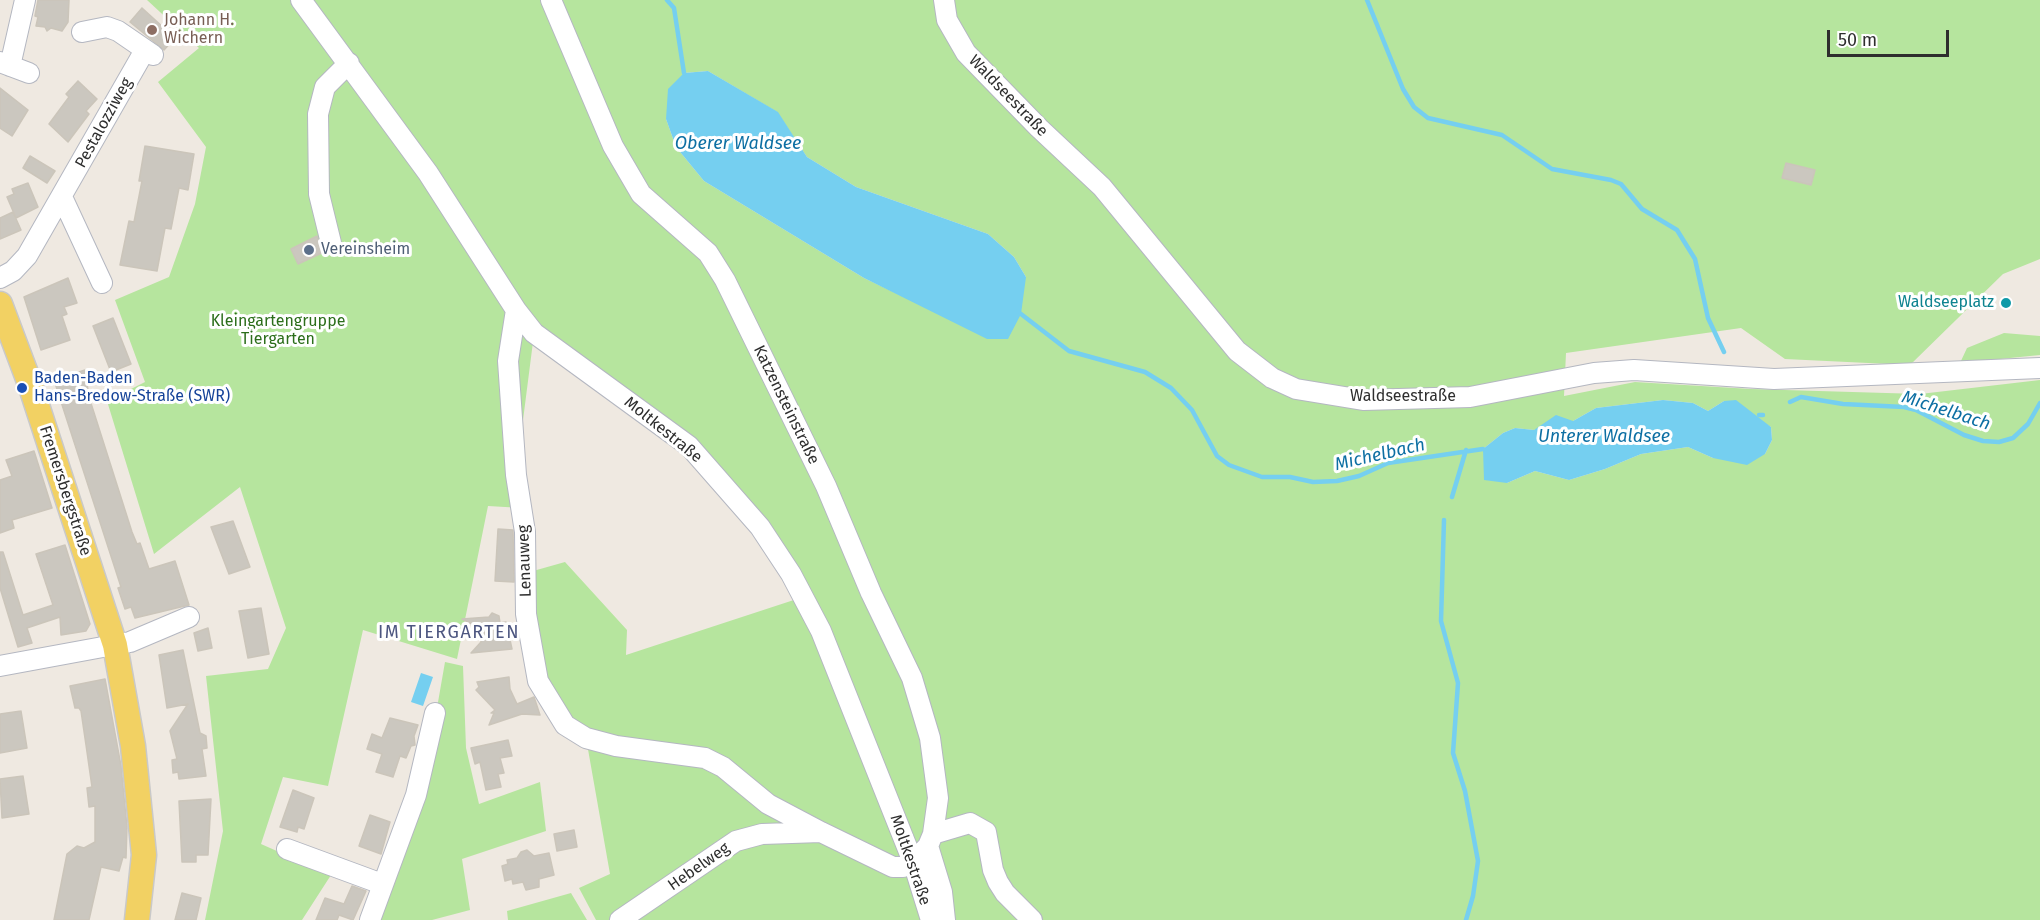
<!DOCTYPE html>
<html>
<head>
<meta charset="utf-8">
<style>
  body { margin:0 }
  #map { position:relative; width:2040px; height:920px; overflow:hidden; background:#efe9e1; font-family:"Fira Sans",sans-serif }
  canvas { display:block }
  .scale { position:absolute; left:1827px; top:30px; width:122px; height:27px; box-sizing:border-box; border:3px solid #2e2e2e; border-top:0; padding-left:8px; font-size:18px; line-height:21px; white-space:nowrap; color:#2e2e2e; -webkit-text-stroke:4px #fff; paint-order:stroke }
</style>
</head>
<body>
<div id="map">
<canvas width="2040" height="920"></canvas>
<div class="scale">50 m</div>
</div>
<script>
const context = document.querySelector('canvas').getContext('2d');
context.lineJoin = 'round';
function fillPath(path, color) { context.fillStyle = color; context.fill(path, 'evenodd'); }
const poly = rows => new Path2D(rows.map(r => 'M' + r).join(''));
function strokePath(path, color, width, dash) { context.strokeStyle = color; context.lineWidth = width; context.lineCap = dash ? 'butt' : 'round'; context.setLineDash(dash || []); context.stroke(path); }
function drawText(font, color, halo, rows, align = 'center') {
  context.font = font + ' "Fira Sans",sans-serif'; context.lineWidth = 6; context.setLineDash([]); context.textBaseline = 'middle'; context.strokeStyle = halo; context.fillStyle = color; for (const [text, x, y, turn = 0] of rows) {
    context.save(); context.translate(x, y); context.rotate((+turn || 0) * Math.PI / 180); context.textAlign = isNaN(turn) ? turn : align; if (halo) context.strokeText(text, 0, 0); context.fillText(text, 0, 0); context.restore();
  }
}
fillPath(poly([
  [147,0,2040,0,2040,259,2003,274,1910,365,1785,359,1741,328,1566,353,1564,396,1635,382,1751,389,1920,394,2040,380,2040,920,596,920,579,888,610,874,586,738,538,681,526,573,565,562,627,630,626,655,803,597,720,479,534,334,516,475,522,508,488,506,457,659,363,630,328,786,283,777,261,844,331,875,302,920,205,920,223,831,206,676,268,669,286,628,240,487,154,554,107,401,145,382,115,300,169,277,195,204,206,147,158,82,199,48],
  [708,71,777,112,807,157,856,187,988,234,1014,257,1026,277,925,307,864,278,704,181,676,147,666,119,684,73],
  [1663,400,1693,403,1708,411,1724,401,1771,427,1772,440,1765,454,1713,458,1688,447,1641,454,1605,469,1569,480,1535,471,1507,483,1483,449,1503,433,1515,428,1534,430,1573,421,1596,408],
  [2004,333,2040,336,2040,355,1960,363,1967,348],
  [445,662,463,666,466,748,479,804,540,782,546,831,462,859,470,910,432,920,374,920,422,794],
  [571,893,587,920,508,920,507,911]
]), '#b6e59e');
fillPath(poly([
  [708,71,778,112,807,157,856,187,988,234,1014,257,1026,277,1021,314,1008,339,987,339,864,278,704,181,676,147,666,119,668,89,684,73],
  [1663,400,1693,403,1708,411,1724,401,1736,400,1771,427,1772,440,1765,454,1747,465,1713,458,1688,447,1641,454,1605,469,1569,480,1535,471,1507,483,1484,480,1483,449,1503,433,1515,428,1534,430,1556,415,1573,421,1596,408],
  [421,673,433,677,423,706,411,702]
]), '#75cff0');
strokePath(poly([
  [667,0,674,8,684,73],
  [1367,0,1403,89,1414,107,1428,118,1502,135,1552,169,1611,180,1621,184,1642,209,1677,230,1695,259,1708,318,1724,352],
  [1021,314,1069,351,1145,372,1171,388,1192,410,1217,456,1229,465,1262,477,1290,477,1313,482,1337,481,1359,476,1388,463,1483,449],
  [1790,402,1801,397,1843,404,1904,407,1916,410,1964,435,1983,441,1999,442,2013,438,2028,424,2040,403],
  [1759,415,1763,415],
  [1452,497,1466,450],
  [1444,520,1441,621,1458,683,1453,753,1465,791,1478,861,1473,896,1466,920]
]), '#75cff0', 4.5);
const building = poly([
  [38,0,69,0,68,22,62,31,51,28,47,31,45,27,36,26,38,17,35,16,38,0],
  [142,8,175,38,164,50,130,22,142,8],
  [78,81,97,99,86,111,89,114,68,142,49,124,69,97,66,94,78,81],
  [0,88,28,110,12,136,0,128,0,88],
  [145,146,194,154,188,190,179,188,171,229,165,228,157,271,120,265,129,221,134,222,142,181,139,181,145,146],
  [30,156,55,171,47,183,23,168,30,156],
  [1786,163,1815,170,1811,185,1782,178,1786,163],
  [28,183,38,207,16,218,7,197,14,194,12,189,28,183],
  [13,212,21,230,0,239,0,218,13,212],
  [317,236,324,252,298,264,291,249,317,236],
  [68,278,77,303,64,307,67,314,62,316,70,340,41,350,24,297,68,278],
  [113,318,131,364,111,372,93,326,113,318],
  [85,370,89,397,132,532,137,544,140,543,149,569,175,561,189,605,135,618,131,607,125,609,118,588,121,587,54,380,85,370],
  [34,451,52,508,12,520,14,528,0,533,0,480,12,476,6,460,34,451],
  [233,521,250,567,229,574,211,527,233,521],
  [498,529,513,530,514,582,495,581,498,529],
  [65,545,90,624,86,631,61,635,60,617,27,628,32,643,18,647,0,588,0,552,3,552,23,615,53,605,36,554,65,545],
  [261,608,269,654,248,658,239,611,261,608],
  [492,613,499,616,500,623,506,622,512,649,471,653,481,642,480,628,462,619,489,617,492,613],
  [208,628,212,648,198,651,194,633,208,628],
  [183,650,200,733,206,736,207,748,202,749,206,776,179,779,178,772,173,773,172,760,177,759,170,731,188,704,167,708,159,655,183,650],
  [509,677,510,689,517,704,534,697,540,715,522,714,489,725,494,713,491,713,495,710,476,690,479,687,477,682,509,677],
  [105,679,121,766,127,827,126,858,123,857,119,871,101,867,89,920,54,920,67,854,77,846,84,848,95,842,95,806,89,807,87,788,92,787,86,745,81,711,79,708,75,708,70,686,105,679],
  [21,711,27,748,0,753,0,714,21,711],
  [390,718,418,725,414,736,415,745,411,746,406,758,400,756,393,777,376,772,382,754,367,749,372,734,382,738,390,718],
  [508,740,512,756,500,758,504,773,498,774,501,787,486,790,480,762,475,764,471,748,508,740],
  [23,776,29,814,2,818,0,779,23,776],
  [293,790,314,798,304,829,298,827,297,832,280,827,293,790],
  [211,799,208,855,196,855,196,862,182,862,179,801,211,799],
  [370,815,390,822,381,854,359,846,370,815],
  [574,830,577,847,557,851,554,834,574,830],
  [527,850,534,856,549,853,554,875,539,879,539,887,526,890,523,882,513,884,512,879,505,881,502,866,508,864,507,860,517,858,521,852,527,850],
  [352,886,366,891,353,920,339,915,337,920,316,920,325,898,344,904,352,886],
  [182,893,201,898,196,920,175,920,182,893]
]);
fillPath(building, '#cbc7bf');
strokePath(building, '#cbc5ba', 1.5);
const minor = poly([
  [301,0,428,173,516,310,534,333,689,446,760,527,791,574,821,631,913,862,931,920],
  [944,0,947,20,966,53,1039,128,1102,187,1237,351,1272,378,1296,389,1363,400,1470,397,1594,373,1634,370,1774,379,2040,368],
  [82,32,107,27,118,31,153,55],
  [0,62,29,73],
  [10,66,25,0],
  [62,197,102,283],
  [331,243,319,194,318,114,325,87,349,63],
  [0,278,13,271,27,256,145,50],
  [516,310,508,361,516,475,525,532,526,614,538,681,565,725,586,738,616,746,705,758,723,767,768,804,821,832,893,867,903,867,913,862,928,846,933,834,938,798,930,738,912,678,871,593,826,486,725,280,708,253,641,194,613,146,551,0],
  [0,666,130,642,189,617],
  [933,834,970,823,986,832,993,870,998,882,1005,893,1032,920],
  [928,846,942,892,945,920],
  [287,849,382,884],
  [370,920,416,795,435,713],
  [620,920,736,841,762,834,821,832]
]);
const major = poly([
  [0,304,30,384,115,645,133,746,144,855,137,920]
]);
strokePath(minor, '#b4b7c1', 22);
strokePath(major, '#c9c9c9', 27);
strokePath(minor, '#fff', 20);
strokePath(major, '#f2d163', 24);
for (const [x, y, r, color] of [
  [152,30,6,"#8d6e63"],
  [309,250,6,"#5c6f8a"],
  [2006,303,6,"#0f9aa8"],
  [22,388,6,"#1a4fb4"]
]) { const dot = new Path2D(); dot.arc(x, y, r, 0, 2 * Math.PI); context.fillStyle = color; context.fill(dot); strokePath(dot, '#fff', 2); }
drawText('16px', '#785e54', '#fff', [
  ["Johann H.",164,21],
  ["Wichern",164,39]
], 'left');
drawText('16px', '#2e2e2e', '#fff', [
  ["Waldseestraße",1008,96,46],
  ["Pestalozziweg",104,123,-61],
  ["Waldseestraße",1403,397],
  ["Katzensteinstraße",786,405,64],
  ["Moltkestraße",663,430,39],
  ["Fremersbergstraße",65,491,72],
  ["Lenauweg",525,561,-92],
  ["Moltkestraße",910,860,71],
  ["Hebelweg",699,867,-35]
]);
drawText('16px', '#4e5e75', '#fff', [
  ["Vereinsheim",321,250]
], 'left');
drawText('16px', '#0d838f', '#fff', [
  ["Waldseeplatz",1994,303]
], 'right');
drawText('16px', '#2c6e1b', '#fff', [
  ["Kleingartengruppe",278,322],
  ["Tiergarten",278,340]
]);
drawText('16px', '#164399', '#fff', [
  ["Baden-Baden",34,379],
  ["Hans-Bredow-Straße (SWR)",34,397]
], 'left');
drawText('italic 18px', '#0d6fa3', '#fff', [
  ["Oberer Waldsee",738,144],
  ["Michelbach",1946,411,18],
  ["Unterer Waldsee",1604,437],
  ["Michelbach",1380,455,-13]
]);
context.letterSpacing = '1.5px';
drawText('18px', '#4d5680', '#fff', [
  ["IM TIERGARTEN",449,633]
]);
context.letterSpacing = '0px';
</script>
</body>
</html>
